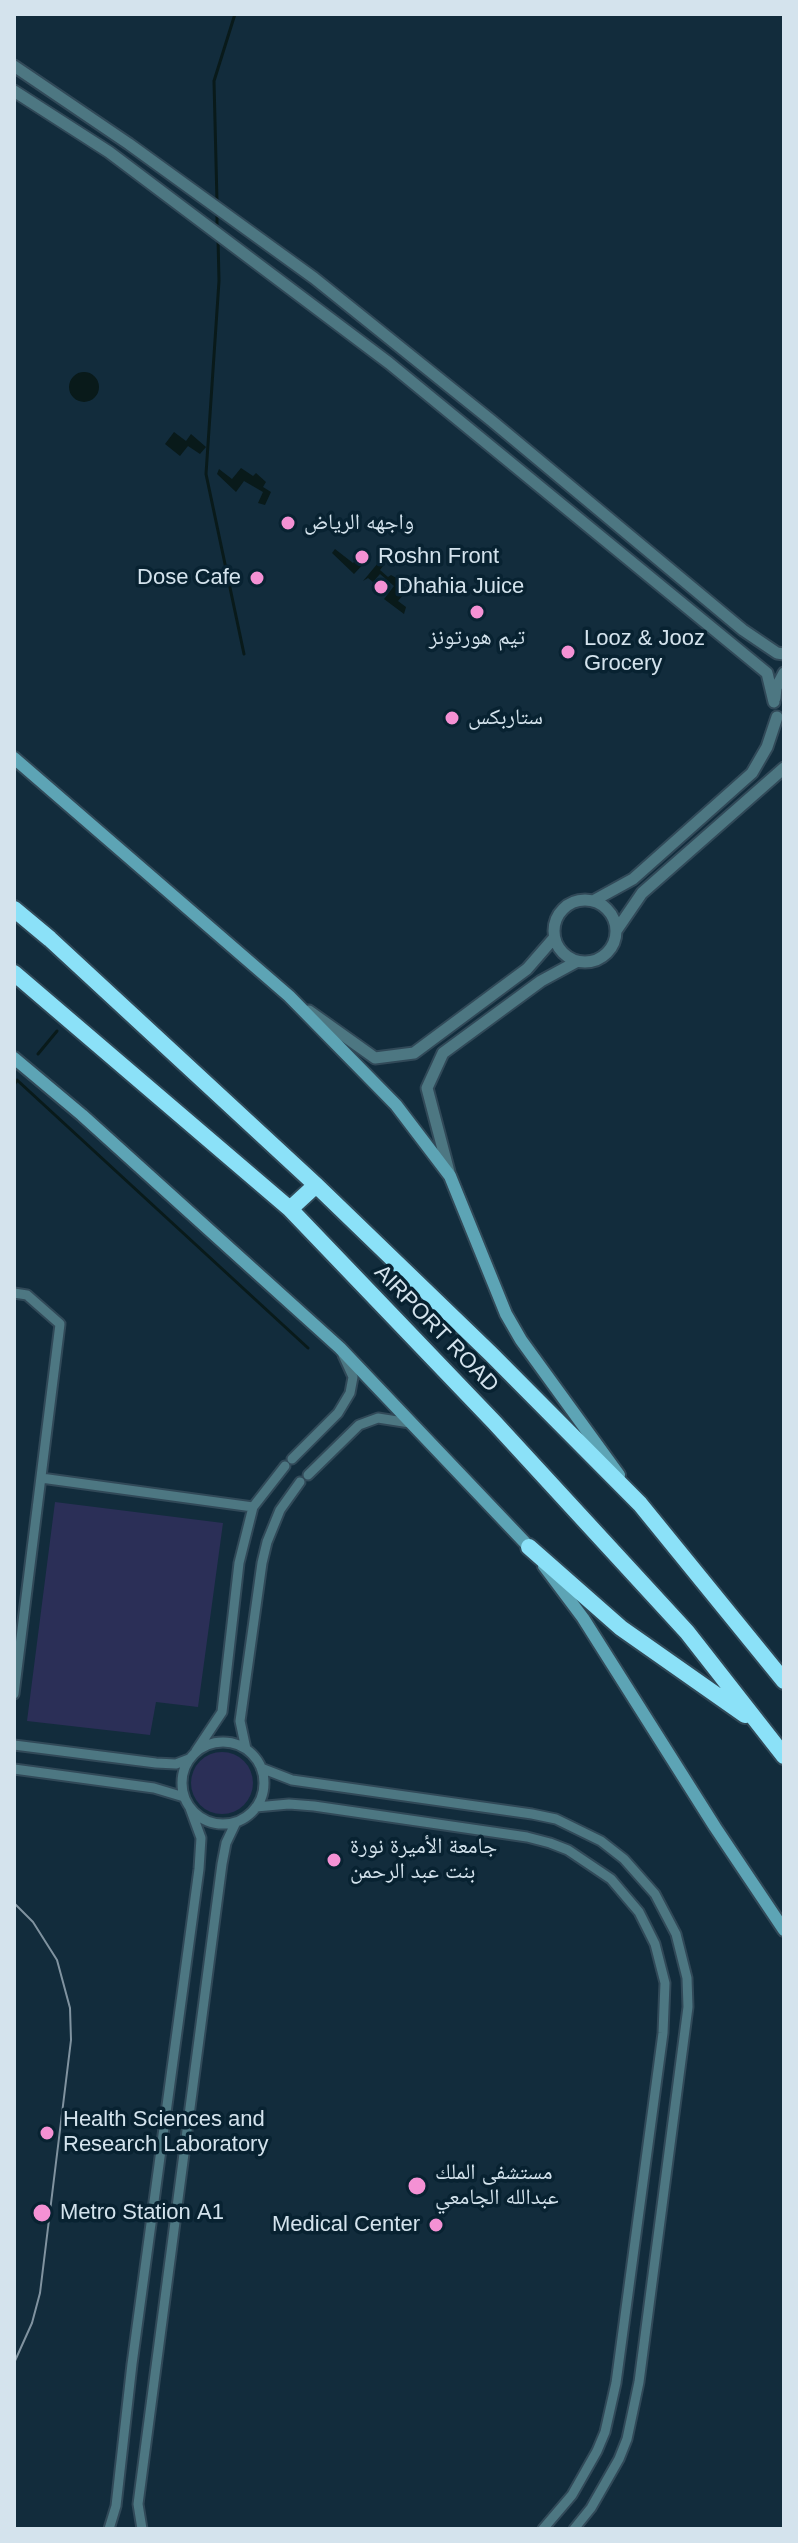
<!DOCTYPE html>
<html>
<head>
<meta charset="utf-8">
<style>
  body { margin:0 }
  #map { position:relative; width:798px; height:2543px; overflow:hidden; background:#122c3c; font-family:Arial,sans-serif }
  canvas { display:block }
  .frame { position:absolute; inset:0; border:16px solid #d4e3ed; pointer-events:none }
</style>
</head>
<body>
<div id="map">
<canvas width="798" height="2543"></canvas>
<div class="frame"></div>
</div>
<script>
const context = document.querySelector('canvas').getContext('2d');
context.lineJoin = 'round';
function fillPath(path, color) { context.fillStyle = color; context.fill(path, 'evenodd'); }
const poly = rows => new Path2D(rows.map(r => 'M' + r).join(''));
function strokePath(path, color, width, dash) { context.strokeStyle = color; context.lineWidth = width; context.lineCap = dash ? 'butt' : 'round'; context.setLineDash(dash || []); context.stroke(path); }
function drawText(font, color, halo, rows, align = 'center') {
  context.font = font + ' Arial,"Noto Naskh Arabic",sans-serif'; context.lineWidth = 7; context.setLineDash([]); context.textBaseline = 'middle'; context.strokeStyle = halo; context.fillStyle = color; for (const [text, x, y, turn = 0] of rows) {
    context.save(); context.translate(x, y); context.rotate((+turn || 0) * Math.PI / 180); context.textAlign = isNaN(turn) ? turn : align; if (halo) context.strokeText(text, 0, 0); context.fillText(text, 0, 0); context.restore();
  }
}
fillPath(poly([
  [55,1502,223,1523,198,1707,156,1702,150,1735,27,1721],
  '191 1783a31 31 0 1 1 62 0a31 31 0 1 1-62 0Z'
]), '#2b2f57');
fillPath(poly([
  '69 387a15 15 0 1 1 30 0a15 15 0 1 1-30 0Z',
  [174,432,186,441,191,434,206,447,200,454,188,446,180,456,165,444],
  [241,468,253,476,256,473,266,482,263,487,271,492,265,505,258,503,263,492,244,481,236,492,217,474,219,469,232,479],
  [335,549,353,563,362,552,369,558,354,574,332,553],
  [378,563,383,566,380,570,388,577,391,575,402,581,397,589,400,591,403,586,408,589,398,601,406,607,404,614,384,599,394,586,380,574,373,582,368,578,363,581]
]), '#091a1a');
strokePath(poly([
  [217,202,214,81,235,14],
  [217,214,217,230],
  [218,238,219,281,206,474,244,654],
  [38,1054,57,1031],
  [14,1085,17,1080,308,1348]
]), '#091a1a', 3);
const minor = poly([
  [14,1293,27,1295,60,1324,14,1694],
  [292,1459,338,1413,350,1393,353,1377,343,1355],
  [308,1475,359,1425,378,1418,410,1423],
  [41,1478,253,1507],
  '182 1783a41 41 0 1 1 82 0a41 41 0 1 1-82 0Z',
  [14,1745,156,1763,176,1764,189,1759],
  [246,1749,240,1721,262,1563,267,1542,280,1510,300,1482],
  [196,1751,222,1712,239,1563,253,1507,285,1466],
  [261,1768,292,1780,532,1814,556,1819,601,1841,624,1859,655,1894,676,1934,687,1978,688,2007,639,2382,627,2439,619,2459,591,2508,574,2529],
  [14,1769,154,1788,184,1797],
  [256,1807,289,1804,314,1806,527,1837,550,1843,568,1850,611,1879,639,1912,655,1944,665,1983,663,2033,616,2383,605,2432,597,2451,572,2495,543,2529],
  [109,2529,116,2506,132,2364,199,1869,201,1838,190,1808],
  [142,2529,138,2504,222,1864,226,1843,236,1822]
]);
const tertiary = poly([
  [14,66,129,144,314,278,492,421,743,630,777,653,784,654],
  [14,91,109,152,389,363,767,673,774,702],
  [775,698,776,688,784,673],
  '554 931a31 31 0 1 1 62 0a31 31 0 1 1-62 0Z',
  [593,901,633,879,752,773,767,747,777,717],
  [616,931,642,893,784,768],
  [309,1011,375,1058,414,1053,527,969,554,938],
  [449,1172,427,1088,443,1053,541,981,576,962]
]);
const secondary = poly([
  [14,758,289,996,396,1105,450,1176,506,1314,521,1340,619,1475],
  [14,1058,82,1115,340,1348,533,1551],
  [544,1566,583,1618,715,1827,784,1930]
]);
const motorway = poly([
  [14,909,50,939,316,1185,491,1354,640,1504,784,1681],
  [14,973,290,1209,494,1422,687,1632,784,1756],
  [290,1209,316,1185],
  [529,1547,621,1628,745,1715]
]);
strokePath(minor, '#314958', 13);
strokePath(tertiary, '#314958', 15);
strokePath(secondary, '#314958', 16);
strokePath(motorway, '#314958', 20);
strokePath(minor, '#4d7782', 9);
strokePath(tertiary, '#4d7782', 11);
strokePath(secondary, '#5da4b5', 12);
strokePath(motorway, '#8be1f8', 16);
strokePath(poly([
  [14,1903,33,1922,57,1960,70,2008,71,2040,40,2293,32,2323,14,2363]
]), '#8093a0', 2);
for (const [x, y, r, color] of [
  [288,523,8,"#f491d4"],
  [362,557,8,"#f491d4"],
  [257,578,8,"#f491d4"],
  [381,587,8,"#f491d4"],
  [477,612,8,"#f491d4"],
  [568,652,8,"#f491d4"],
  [452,718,8,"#f491d4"],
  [334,1860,8,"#f491d4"],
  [47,2133,8,"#f491d4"],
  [417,2186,10,"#f491d4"],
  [42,2213,10,"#f491d4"],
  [436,2225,8,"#f491d4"]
]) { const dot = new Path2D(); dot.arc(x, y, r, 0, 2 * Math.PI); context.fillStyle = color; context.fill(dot); strokePath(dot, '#082231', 3); }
drawText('22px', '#d4e3ed', '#082231', [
  ["واجهه الرياض",304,523],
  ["Roshn Front",378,557],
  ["Dose Cafe",241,578,"right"],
  ["Dhahia Juice",397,587],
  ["تيم هورتونز",477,638,"center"],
  ["Looz & Jooz",584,639],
  ["Grocery",584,664],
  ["ستاربكس",468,718],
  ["جامعة الأميرة نورة",350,1847],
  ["بنت عبد الرحمن",350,1872],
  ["Health Sciences and",63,2120],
  ["Research Laboratory",63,2145],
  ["مستشفى الملك",435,2173],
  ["عبدالله الجامعي",435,2198],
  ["Metro Station A1",60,2213],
  ["Medical Center",420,2225,"right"]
], 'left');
drawText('22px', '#d4e3ed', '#082231', [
  ["AIRPORT ROAD",436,1329,46]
]);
</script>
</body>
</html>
